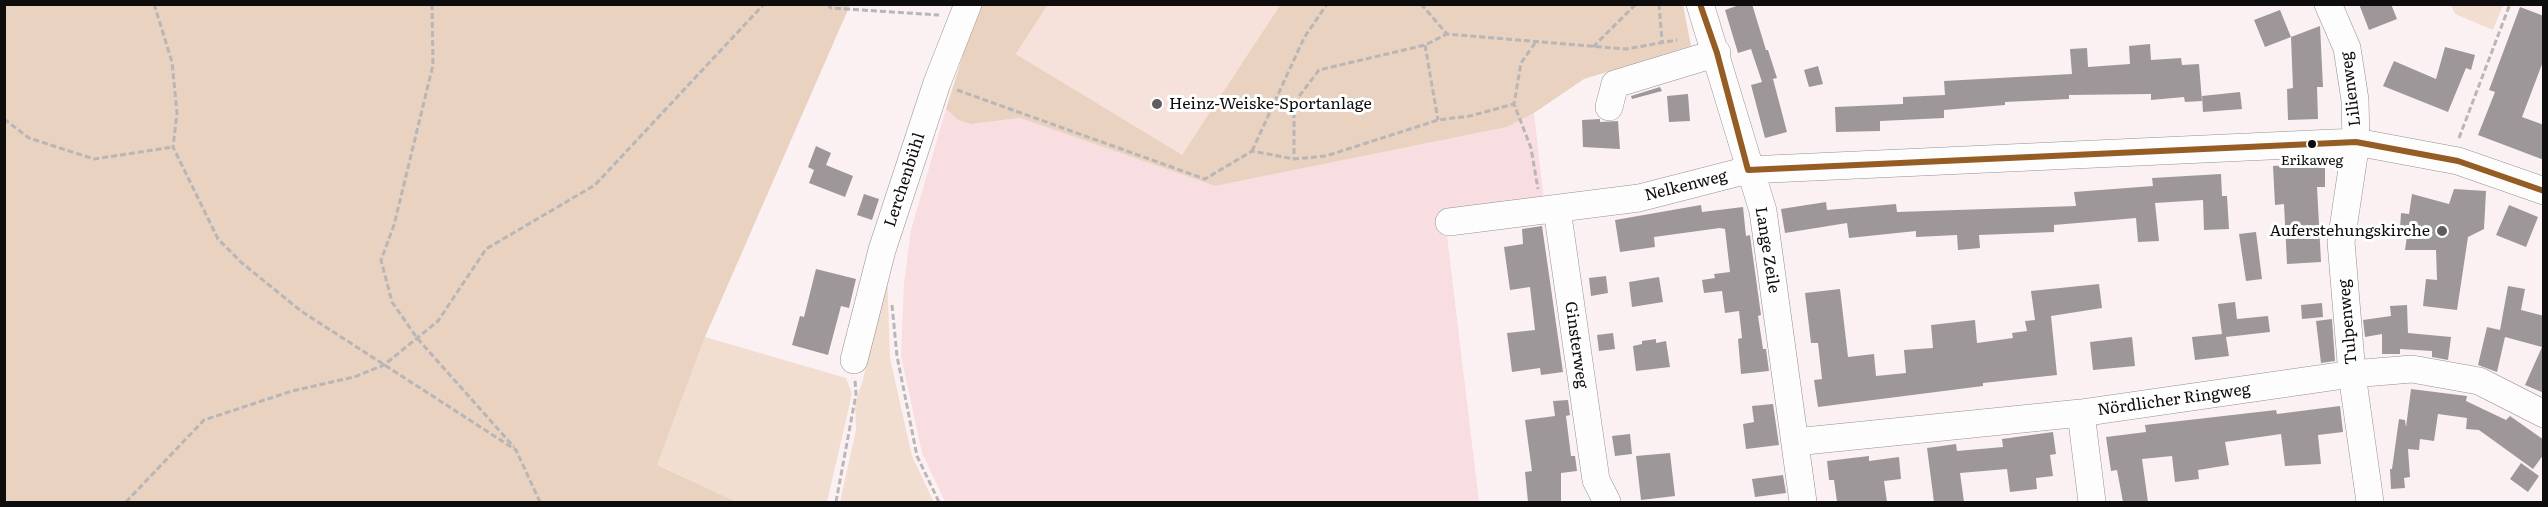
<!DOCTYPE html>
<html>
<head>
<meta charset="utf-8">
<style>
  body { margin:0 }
  #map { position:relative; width:2548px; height:507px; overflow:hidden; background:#fbf1f3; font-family:Literata,serif }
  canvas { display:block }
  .frame { position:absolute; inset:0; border:6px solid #0d0d0d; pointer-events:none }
</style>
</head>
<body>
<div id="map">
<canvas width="2548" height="507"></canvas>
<div class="frame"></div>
</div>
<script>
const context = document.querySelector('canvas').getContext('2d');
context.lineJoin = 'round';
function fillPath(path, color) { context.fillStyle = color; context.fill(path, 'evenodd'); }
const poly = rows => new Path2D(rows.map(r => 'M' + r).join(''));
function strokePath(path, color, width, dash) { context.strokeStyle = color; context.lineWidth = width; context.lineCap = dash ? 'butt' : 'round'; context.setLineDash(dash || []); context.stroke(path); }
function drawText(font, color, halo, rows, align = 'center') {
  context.font = font + ' Literata,serif'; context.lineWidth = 6; context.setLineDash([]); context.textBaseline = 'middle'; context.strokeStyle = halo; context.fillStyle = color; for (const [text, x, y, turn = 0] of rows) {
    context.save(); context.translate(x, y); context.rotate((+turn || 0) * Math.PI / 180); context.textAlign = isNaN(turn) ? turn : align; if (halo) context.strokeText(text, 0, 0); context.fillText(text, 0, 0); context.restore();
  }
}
fillPath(poly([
  [946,109,958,120,971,124,1020,118,1215,186,1507,127,1534,113,1544,201,1444,211,1479,502,945,502,922,453,901,356,904,284,911,230]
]), '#f8dde1');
fillPath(poly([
  [2451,5,2503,5,2493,30,2455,14],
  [887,268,890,358,912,456,934,502,840,502,856,430,855,404,863,380],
  [705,337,846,378,852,394,827,502,737,502,657,465]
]), '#f2ddd1');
fillPath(poly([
  [4,5,850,5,705,337,657,465,737,502,5,502],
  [982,5,1048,5,1016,54,1182,154,1280,5,1683,5,1691,46,1584,79,1534,113,1507,127,1215,186,1020,118,971,124,958,120,946,109,973,23]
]), '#e9d2bf');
fillPath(poly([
  [1048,4,1280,4,1280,5,1182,155,1016,54]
]), '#f6e1db');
fillPath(poly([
  [1742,4,1752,4,1766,50,1768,50,1777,78,1768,80,1773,79,1787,132,1765,138,1751,85,1762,82,1751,49,1738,53,1725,10],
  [2359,4,2391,4,2397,19,2369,30],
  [2520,7,2544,16,2544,59,2522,117,2544,125,2544,160,2478,135,2495,92,2489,90],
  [2280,10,2291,37,2265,47,2254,20],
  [2320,26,2323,87,2317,87,2318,119,2288,120,2287,89,2293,88,2291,37],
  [2150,44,2151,60,2181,58,2182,65,2199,64,2202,101,2185,102,2184,97,2151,100,2151,94,2069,95,2069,99,2005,102,2005,105,1944,110,1944,118,1880,121,1880,131,1836,132,1835,107,1903,104,1903,97,1945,95,1944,81,2072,74,2070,49,2087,48,2088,67,2130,64,2129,46],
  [2445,47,2475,55,2471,70,2466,68,2448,112,2383,86,2394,61,2436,79],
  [1818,66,1823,84,1809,87,1804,70],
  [1660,87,1662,91,1632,99,1631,96],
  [2240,92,2242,109,2203,112,2202,96],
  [1688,94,1690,121,1669,122,1667,96],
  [1600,119,1600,122,1618,121,1620,149,1583,147,1582,120],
  [816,146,831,153,826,165,853,176,845,197,809,183,814,170,808,167],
  [2325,163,2325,187,2317,187,2321,262,2287,264,2284,204,2275,205,2273,166],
  [2221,174,2222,196,2227,196,2229,229,2204,230,2203,200,2155,203,2159,241,2138,242,2136,218,2054,225,2054,232,1979,235,1980,248,1958,250,1957,235,1916,237,1916,231,1849,238,1847,223,1785,233,1781,209,1826,202,1827,210,1896,204,1897,212,2076,206,2074,192,2153,186,2152,178],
  [2454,189,2486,191,2484,229,2468,237,2457,310,2423,306,2426,279,2437,280,2436,250,2405,250,2408,229,2400,228,2401,213,2409,214,2412,194,2449,204],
  [864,194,879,199,872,220,857,215],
  [1701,205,1702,212,1743,207,1746,236,1750,235,1752,250,1761,315,1758,316,1763,349,1766,349,1769,371,1741,374,1738,339,1742,338,1739,311,1725,313,1722,291,1704,293,1702,280,1715,278,1714,274,1730,272,1725,229,1720,228,1654,237,1655,247,1620,252,1615,220],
  [2509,205,2538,217,2526,247,2496,235],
  [1542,226,1563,372,1541,375,1540,368,1512,372,1507,333,1535,330,1530,287,1510,290,1504,247,1523,244,1522,229],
  [2256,232,2262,279,2246,281,2239,234],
  [816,269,856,279,849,308,841,306,828,355,792,345,800,316,804,317],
  [1606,276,1608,293,1591,296,1589,278],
  [1659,277,1663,302,1632,307,1629,282],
  [2099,284,2102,308,2051,316,2057,375,1983,383,1983,386,1818,407,1814,380,1822,379,1818,343,1811,343,1805,293,1840,289,1848,357,1874,354,1876,376,1906,373,1904,350,1933,348,1931,325,1975,320,1977,343,2013,338,2012,333,2027,331,2025,321,2035,320,2031,291],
  [2508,286,2525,289,2521,310,2544,316,2544,393,2525,385,2542,347,2505,337,2497,372,2478,365,2487,327,2500,330],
  [2235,302,2237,319,2268,316,2270,332,2226,337,2229,356,2195,360,2192,337,2222,334,2218,304],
  [2322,303,2323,317,2302,319,2301,305],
  [2407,305,2408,333,2451,337,2448,360,2432,357,2432,351,2400,349,2400,354,2382,354,2382,334,2365,337,2363,320,2391,316,2390,306],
  [2332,319,2335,361,2321,363,2316,321],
  [1613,333,1615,349,1599,351,1597,335],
  [2132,337,2135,366,2093,370,2090,342],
  [1656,339,1656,343,1666,341,1670,367,1636,371,1633,346,1642,344,1642,341],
  [2411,389,2467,396,2466,401,2506,420,2510,416,2544,440,2544,454,2533,469,2479,430,2466,429,2467,418,2438,414,2434,441,2420,439,2419,450,2408,449,2410,477,2404,478,2405,488,2391,489,2390,469,2392,469,2399,419,2405,420,2406,427],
  [1568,400,1570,415,1566,416,1571,456,1575,456,1577,471,1561,473,1561,502,1528,502,1525,472,1532,471,1525,420,1555,416,1553,401],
  [1773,404,1779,445,1746,449,1743,424,1754,422,1752,406],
  [2340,406,2343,432,2318,435,2321,464,2285,466,2281,434,2225,442,2229,465,2198,470,2199,479,2175,482,2172,456,2142,459,2148,502,2123,502,2117,470,2111,471,2106,437,2146,432,2145,425,2276,410,2277,414],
  [2053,432,2056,454,2050,455,2053,476,2036,478,2037,489,2010,492,2007,469,1960,473,1964,502,1934,502,1927,448,1956,444,1957,451,2003,447,2002,439],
  [1630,434,1632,454,1615,456,1612,436],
  [1670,453,1675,496,1641,500,1636,456],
  [1869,456,1869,461,1899,457,1901,479,1884,481,1887,502,1837,502,1834,480,1829,480,1827,461],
  [2521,463,2539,476,2528,492,2510,479],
  [1783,475,1786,493,1755,497,1752,479]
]), '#9e9799');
const minor = poly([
  [1700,4,1763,211,1803,502],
  [2328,4,2347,48,2355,100,2356,142,2341,242,2352,374,2370,502],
  [1609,107,1615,84,1717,53],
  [1557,209,1596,480,1607,502],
  [1449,222,1639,198,1748,170,2356,142,2458,161,2544,191],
  [854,360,882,250,937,83,968,4],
  [2081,413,2092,502],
  [1795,442,2081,413,2352,374,2412,369,2479,381,2544,414]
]);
strokePath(minor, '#949091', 28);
strokePath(poly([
  [154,4,172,62,177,113,173,147,218,239,242,263,301,311,516,450,540,502],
  [432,4,433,65,394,225,381,260,392,302,417,338,514,447],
  [828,4,831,8,939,15],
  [1421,4,1447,34,1626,49,1677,40],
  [1659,4,1662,41],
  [1535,43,1521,63,1514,104,1531,148,1538,189],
  [1425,45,1438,120],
  [1593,47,1636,4],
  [957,90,1205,179,1252,151,1294,159,1326,156,1438,120,1470,116,1514,104],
  [1276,99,1294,103,1319,70,1425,45,1447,34],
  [1294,103,1294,159],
  [4,119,29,138,94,159,173,147],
  [2459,138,2510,4],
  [1252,151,1304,38,1327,4],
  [892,305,897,356,917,456,939,502],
  [126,502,204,420,292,391,354,377,384,365,438,321,486,249,595,185,764,4],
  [836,502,856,394,855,380]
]), '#b8b6b7', 3, [6, 3]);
strokePath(minor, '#fefdfd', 27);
strokePath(poly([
  [1700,4,1717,53,1748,170,2356,142,2458,161,2544,191]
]), '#955c23', 6);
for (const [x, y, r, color] of [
  [1157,104,6,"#605d5e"],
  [2312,144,5,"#0d0d0d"],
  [2442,231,6,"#605d5e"]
]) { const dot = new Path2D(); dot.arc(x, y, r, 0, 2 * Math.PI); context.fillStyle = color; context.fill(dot); strokePath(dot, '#fff', 2); }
drawText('14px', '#0d0d0d', '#fff', [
  ["Erikaweg",2312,161]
]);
drawText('16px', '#0d0d0d', '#fff', [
  ["Lilienweg",2351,89,-97],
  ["Lerchenbühl",905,180,-72],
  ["Nelkenweg",1686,186,-14],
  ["Lange Zeile",1767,250,81],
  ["Tulpenweg",2348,322,-95],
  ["Ginsterweg",1576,345,82],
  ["Nördlicher Ringweg",2174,400,-8]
]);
drawText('16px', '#0d0d0d', '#fff', [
  ["Heinz-Weiske-Sportanlage",1169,104],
  ["Auferstehungskirche",2430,231,"right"]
], 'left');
</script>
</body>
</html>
